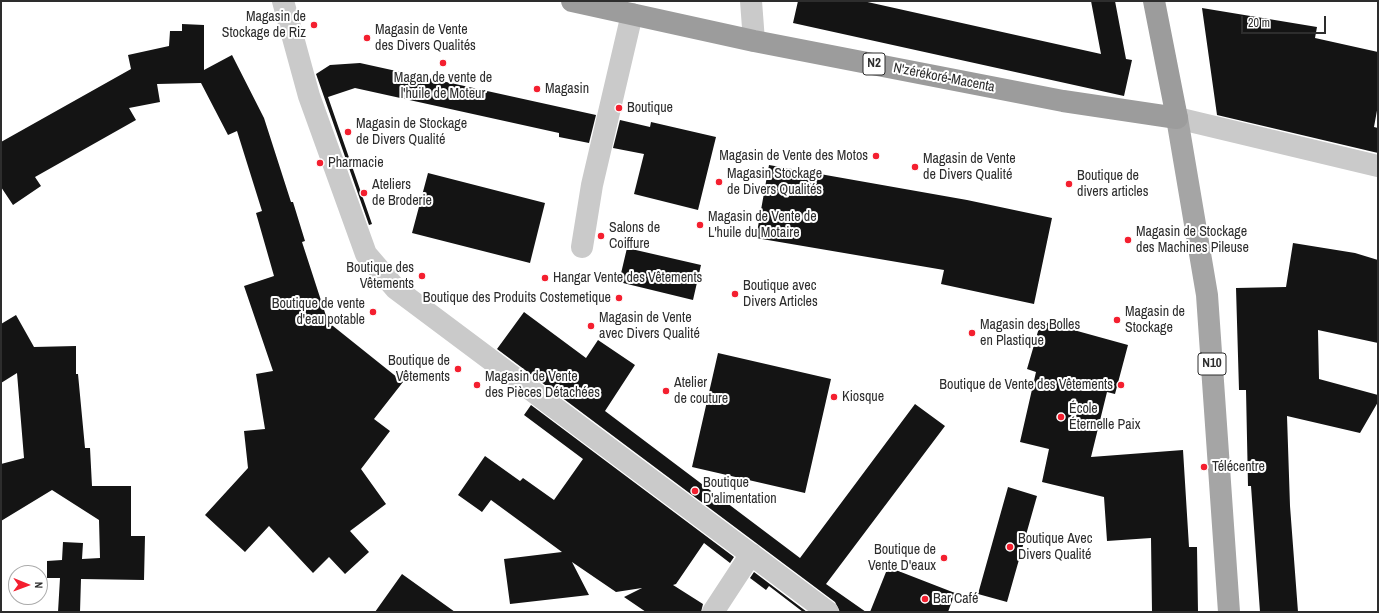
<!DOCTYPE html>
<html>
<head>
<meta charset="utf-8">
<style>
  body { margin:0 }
  #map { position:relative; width:1379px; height:613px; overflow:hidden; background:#fff; font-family:"Archivo Narrow",sans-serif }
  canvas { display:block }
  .frame { position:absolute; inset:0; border:2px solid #2d2d2d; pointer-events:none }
  .north { position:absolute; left:8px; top:565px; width:40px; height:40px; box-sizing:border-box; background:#fff; border:1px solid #ababab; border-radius:50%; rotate:91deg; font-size:11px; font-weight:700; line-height:16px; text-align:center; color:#2d2d2d }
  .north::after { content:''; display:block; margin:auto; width:14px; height:18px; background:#f41f2f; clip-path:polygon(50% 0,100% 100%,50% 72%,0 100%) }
  .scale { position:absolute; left:1241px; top:16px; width:85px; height:18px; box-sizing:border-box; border:2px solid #2d2d2d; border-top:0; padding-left:5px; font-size:12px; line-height:14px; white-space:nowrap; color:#2d2d2d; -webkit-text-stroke:3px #fff; paint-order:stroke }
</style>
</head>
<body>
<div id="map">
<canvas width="1379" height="613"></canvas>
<div class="frame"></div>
<div class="north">N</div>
<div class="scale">20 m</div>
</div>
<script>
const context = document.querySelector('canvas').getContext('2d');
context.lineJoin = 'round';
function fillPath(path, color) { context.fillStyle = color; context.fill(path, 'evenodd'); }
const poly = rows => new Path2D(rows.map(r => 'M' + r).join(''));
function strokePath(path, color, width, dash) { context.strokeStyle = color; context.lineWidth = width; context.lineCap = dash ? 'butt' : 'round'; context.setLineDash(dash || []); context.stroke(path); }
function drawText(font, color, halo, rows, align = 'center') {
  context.font = font + ' "Archivo Narrow",sans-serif'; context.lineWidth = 4; context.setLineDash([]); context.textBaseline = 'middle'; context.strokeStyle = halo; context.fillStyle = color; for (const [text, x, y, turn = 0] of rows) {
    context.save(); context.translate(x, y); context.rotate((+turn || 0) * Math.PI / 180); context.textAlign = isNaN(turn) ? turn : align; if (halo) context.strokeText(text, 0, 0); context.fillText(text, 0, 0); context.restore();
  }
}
fillPath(poly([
  [798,1,863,1,1101,54,1091,1,1115,1,1126,59,1132,60,1124,96,793,23],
  [1202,8,1317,27,1315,38,1378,52,1378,105,1374,127,1378,128,1378,153,1217,115],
  [182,24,204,25,204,70,232,55,264,118,291,202,293,202,305,241,302,242,328,322,403,382,374,419,390,431,361,469,386,504,350,531,369,552,345,574,329,557,313,573,269,526,245,552,205,515,248,468,244,431,265,429,256,374,273,371,244,286,274,276,256,213,262,211,237,131,228,135,201,83,157,84,160,102,129,108,136,120,35,177,41,186,13,205,1,187,1,142,131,69,128,55,169,46,170,31,182,31],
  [360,63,596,115,589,143,559,137,559,133,355,88,328,97,372,224,369,225,316,74,330,65],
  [620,120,650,127,651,122,716,137,698,210,634,194,644,154,613,148],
  [769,165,967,200,1052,218,1034,304,941,284,944,270,756,238],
  [428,173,545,203,530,263,412,233],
  [1293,243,1355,253,1378,260,1378,343,1318,330,1319,379,1378,395,1378,402,1360,433,1287,416,1290,506,1298,612,1260,612,1251,486,1248,486,1246,390,1239,390,1236,288,1286,287],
  [627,248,701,265,693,300,619,282],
  [524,312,586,358,598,340,635,365,605,411,800,558,915,404,945,426,826,584,866,612,840,612,835,602,497,349],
  [16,315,34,347,76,346,76,374,78,374,85,448,90,448,92,486,131,486,131,536,145,536,144,580,81,579,80,612,58,612,60,578,47,578,47,561,62,560,63,542,83,543,82,559,100,558,99,520,52,490,1,521,1,464,24,458,17,373,1,383,1,324],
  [1041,321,1128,345,1115,394,1107,392,1091,457,1183,450,1189,547,1197,547,1198,612,1152,612,1151,538,1107,541,1104,497,1042,482,1049,449,1020,442,1036,372,1027,369],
  [718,353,831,379,805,493,692,467],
  [531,405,734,557,730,563,704,543,676,584,673,585,703,604,701,612,646,612,624,597,642,588,616,592,572,562,589,595,510,604,504,559,562,552,491,500,482,512,458,495,485,456,520,481,523,478,554,500,583,459,524,415],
  [1008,487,1037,496,1007,602,978,594],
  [888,567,955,593,948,612,870,612],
  [754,572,807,612,803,612,769,586,766,590,750,578],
  [402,574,455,612,375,612]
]), '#141414');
strokePath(poly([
  [283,1,309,96,366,254,396,289,828,612],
  [751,1,754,41],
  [1177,118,1378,166],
  [582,247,592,185,632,14],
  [713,612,751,554]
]), '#cacaca', 22);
strokePath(poly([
  [1177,118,1207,295,1229,612]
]), '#a5a5a5', 22);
strokePath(poly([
  [572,1,754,41,1063,101,1177,118,1154,1]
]), '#9c9c9c', 22);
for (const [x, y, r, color] of [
  [314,25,4,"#f41f2f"],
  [367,38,4,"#f41f2f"],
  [443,63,4,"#f41f2f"],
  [537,89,4,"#f41f2f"],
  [619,108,4,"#f41f2f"],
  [348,132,4,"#f41f2f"],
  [876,156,4,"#f41f2f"],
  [320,163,4,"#f41f2f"],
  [915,167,4,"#f41f2f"],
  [719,182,4,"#f41f2f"],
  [1069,184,4,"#f41f2f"],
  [364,193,4,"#f41f2f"],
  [700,225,4,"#f41f2f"],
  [601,236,4,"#f41f2f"],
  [1128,240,4,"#f41f2f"],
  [422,276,4,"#f41f2f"],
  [545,278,4,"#f41f2f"],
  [735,294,4,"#f41f2f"],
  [619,298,4,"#f41f2f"],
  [373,312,4,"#f41f2f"],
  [1117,320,4,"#f41f2f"],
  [591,326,4,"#f41f2f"],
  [972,333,4,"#f41f2f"],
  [458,369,4,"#f41f2f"],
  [477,385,4,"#f41f2f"],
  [1121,385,4,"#f41f2f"],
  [666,391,4,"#f41f2f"],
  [834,397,4,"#f41f2f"],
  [1061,417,4,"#f41f2f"],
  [1204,467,4,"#f41f2f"],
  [695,491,4,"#f41f2f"],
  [1010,547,4,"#f41f2f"],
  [944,558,4,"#f41f2f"],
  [925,599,4,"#f41f2f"]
]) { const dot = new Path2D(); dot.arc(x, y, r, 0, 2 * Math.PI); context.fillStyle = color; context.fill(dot); strokePath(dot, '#fff', 1.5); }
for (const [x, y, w] of [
  [874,64,22],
  [1212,364,28]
]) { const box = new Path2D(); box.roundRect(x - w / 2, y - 11, w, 22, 3); context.fillStyle = '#fff'; context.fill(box); strokePath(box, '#2d2d2d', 1); }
drawText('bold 13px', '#2d2d2d', null, [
  ["N2",874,64],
  ["N10",1212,364]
]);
drawText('14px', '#2d2d2d', '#fff', [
  ["Magasin de",306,17,"right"],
  ["Stockage de Riz",306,33,"right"],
  ["Magasin de Vente",375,30],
  ["des Divers Qualités",375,46],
  ["Magan de vente de",443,78,"center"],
  ["l'huile de Moteur",443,94,"center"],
  ["Magasin",545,89],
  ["Boutique",627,108],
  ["Magasin de Stockage",356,124],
  ["de Divers Qualité",356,140],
  ["Magasin de Vente des Motos",868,156,"right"],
  ["Magasin de Vente",923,159],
  ["de Divers Qualité",923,175],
  ["Pharmacie",328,163],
  ["Magasin Stockage",727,174],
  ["de Divers Qualités",727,190],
  ["Boutique de",1077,176],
  ["divers articles",1077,192],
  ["Ateliers",372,185],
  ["de Broderie",372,201],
  ["Magasin de Vente de",708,217],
  ["L'huile du Motaire",708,233],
  ["Salons de",609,228],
  ["Coiffure",609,244],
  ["Magasin de Stockage",1136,232],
  ["des Machines Pileuse",1136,248],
  ["Boutique des",414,268,"right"],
  ["Vêtements",414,284,"right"],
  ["Hangar Vente des Vêtements",553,278],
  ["Boutique avec",743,286],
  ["Divers Articles",743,302],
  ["Boutique des Produits Costemetique",611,298,"right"],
  ["Boutique de vente",365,304,"right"],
  ["d'eau potable",365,320,"right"],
  ["Magasin de",1125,312],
  ["Stockage",1125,328],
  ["Magasin de Vente",599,318],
  ["avec Divers Qualité",599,334],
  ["Magasin des Bolles",980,325],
  ["en Plastique",980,341],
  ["Boutique de",450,361,"right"],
  ["Vêtements",450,377,"right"],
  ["Magasin de Vente",485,377],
  ["des Pièces Détachées",485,393],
  ["Atelier",674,383],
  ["de couture",674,399],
  ["Boutique de Vente des Vêtements",1113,385,"right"],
  ["Kiosque",842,397],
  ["École",1069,409],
  ["Éternelle Paix",1069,425],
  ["Télécentre",1212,467],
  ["Boutique",703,483],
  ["D'alimentation",703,499],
  ["Boutique Avec",1018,539],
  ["Divers Qualité",1018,555],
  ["Boutique de",936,550,"right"],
  ["Vente D'eaux",936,566,"right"],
  ["Bar Café",933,599]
], 'left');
drawText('14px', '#2d2d2d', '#fff', [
  ["N'zérékoré-Macenta",944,78,11]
]);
</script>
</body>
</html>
